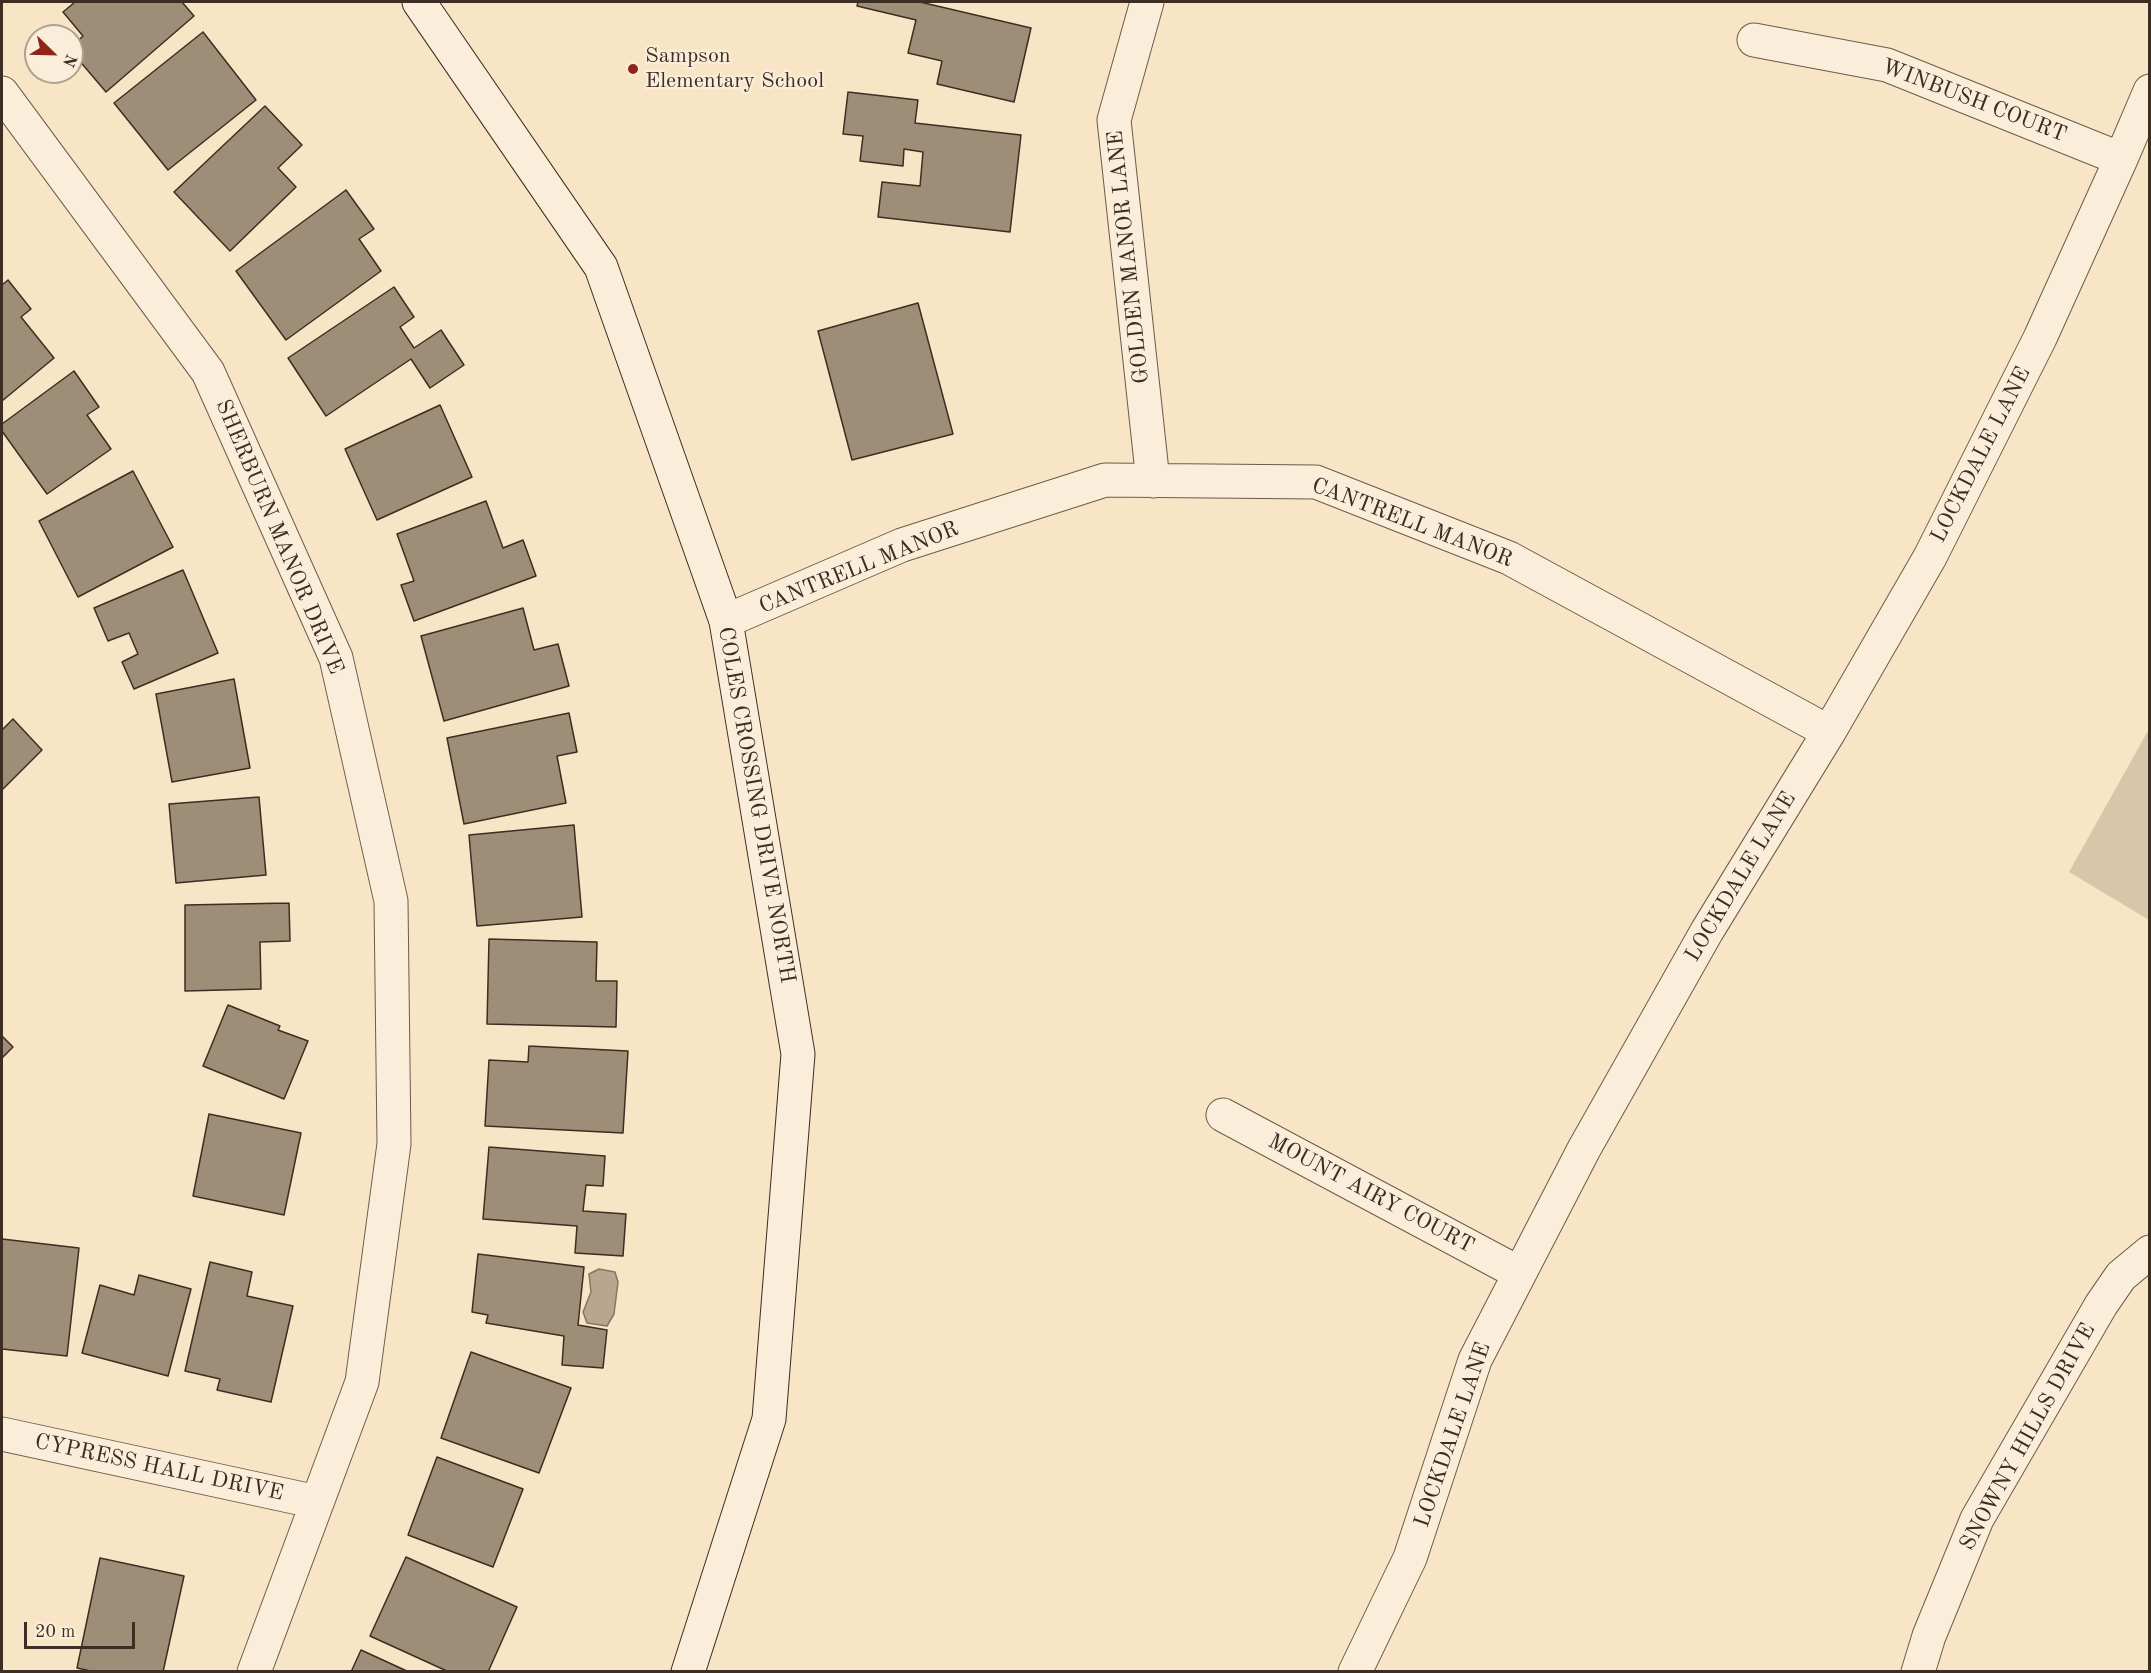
<!DOCTYPE html>
<html>
<head>
<meta charset="utf-8">
<style>
  body { margin:0 }
  #map { position:relative; width:2151px; height:1673px; overflow:hidden; background:#f8e5c6; font-family:"Old Standard TT",serif }
  canvas { display:block }
  .frame { position:absolute; inset:0; border:3px solid #3d2d22; pointer-events:none }
  .north { position:absolute; left:24px; top:24px; width:60px; height:60px; box-sizing:border-box; background:#faeeda; border:2px solid #aea190; border-radius:50%; rotate:113deg; font-size:16px; font-weight:700; line-height:24px; text-align:center; color:#3d2d22 }
  .north::after { content:''; display:block; margin:auto; width:21px; height:27px; background:#8f2418; clip-path:polygon(50% 0,100% 100%,50% 72%,0 100%) }
  .scale { position:absolute; left:24px; top:1622px; width:111px; height:27px; box-sizing:border-box; border:3px solid #3d2d22; border-top:0; padding-left:8px; font-size:18px; line-height:21px; white-space:nowrap; color:#3d2d22; -webkit-text-stroke:4px #faeeda; paint-order:stroke }
</style>
</head>
<body>
<div id="map">
<canvas width="2151" height="1673"></canvas>
<div class="frame"></div>
<div class="north">N</div>
<div class="scale">20 m</div>
</div>
<script>
const context = document.querySelector('canvas').getContext('2d');
context.lineJoin = 'round';
function fillPath(path, color) { context.fillStyle = color; context.fill(path, 'evenodd'); }
const poly = rows => new Path2D(rows.map(r => 'M' + r).join(''));
function strokePath(path, color, width, dash) { context.strokeStyle = color; context.lineWidth = width; context.lineCap = dash ? 'butt' : 'round'; context.setLineDash(dash || []); context.stroke(path); }
function drawText(font, color, halo, rows, align = 'center') {
  context.font = font + ' "Old Standard TT",serif'; context.lineWidth = 4.5; context.setLineDash([]); context.textBaseline = 'middle'; context.strokeStyle = halo; context.fillStyle = color; for (const [text, x, y, turn = 0] of rows) {
    context.save(); context.translate(x, y); context.rotate((+turn || 0) * Math.PI / 180); context.textAlign = isNaN(turn) ? turn : align; if (halo) context.strokeText(text, 0, 0); context.fillText(text, 0, 0); context.restore();
  }
}
fillPath(poly([
  [2149,729,2149,920,2069,872]
]), '#d8c6aa');
const water = poly([
  [599,1269,615,1272,618,1282,614,1314,607,1326,587,1323,583,1312,591,1292,589,1274,599,1269]
]);
fillPath(water, '#b8a68e');
strokePath(water, '#877663', 1.5);
const building = poly([
  [75,2,182,2,194,16,106,92,72,52,72,46,83,36,63,12,75,2],
  [858,2,920,2,1031,28,1014,102,937,84,942,61,908,53,916,20,857,6,858,2],
  [203,32,256,100,168,170,114,103,203,32],
  [848,92,918,100,915,123,1021,135,1010,232,878,217,882,182,920,186,923,152,904,149,903,166,860,161,863,136,843,134,848,92],
  [265,106,302,145,278,168,296,187,230,251,174,192,265,106],
  [346,190,374,229,359,239,381,271,286,340,236,271,346,190],
  [8,280,31,309,21,317,54,358,2,401,2,285,8,280],
  [394,287,414,317,400,327,414,348,441,330,464,365,430,388,411,359,326,416,288,358,394,287],
  [918,303,953,434,852,460,818,331,918,303],
  [74,371,99,407,87,415,111,449,47,494,2,431,2,424,74,371],
  [440,405,472,477,377,520,345,449,440,405],
  [133,471,173,547,78,597,39,521,133,471],
  [486,501,503,548,523,540,536,576,414,621,401,585,414,581,397,534,486,501],
  [183,570,218,653,134,689,122,662,138,654,129,633,108,641,94,608,183,570],
  [523,608,534,650,558,644,569,686,444,721,421,636,523,608],
  [234,679,250,768,172,782,156,694,234,679],
  [569,713,577,752,557,756,566,803,464,824,447,738,569,713],
  [13,719,42,750,2,790,2,730,13,719],
  [259,797,266,875,176,883,169,804,259,797],
  [574,825,582,917,477,926,469,835,574,825],
  [289,903,290,941,260,942,261,989,185,991,185,905,289,903],
  [489,939,597,942,596,981,617,981,616,1027,487,1024,489,939],
  [228,1005,280,1026,278,1030,308,1041,284,1099,203,1066,228,1005],
  [2,1036,13,1047,2,1058,2,1036],
  [529,1046,628,1051,623,1133,485,1126,489,1060,528,1062,529,1046],
  [209,1114,301,1133,284,1215,193,1196,209,1114],
  [489,1147,605,1156,603,1186,586,1185,583,1211,626,1214,623,1256,575,1253,577,1226,483,1219,489,1147],
  [2,1239,79,1248,67,1356,2,1349,2,1239],
  [478,1254,584,1267,578,1325,607,1330,603,1368,562,1365,564,1336,486,1323,488,1315,472,1312,478,1254],
  [210,1262,252,1272,247,1296,293,1306,271,1402,217,1390,220,1379,185,1371,210,1262],
  [139,1275,191,1289,168,1376,82,1353,100,1285,134,1295,139,1275],
  [471,1352,571,1388,539,1473,441,1438,471,1352],
  [437,1457,523,1489,493,1567,408,1535,437,1457],
  [406,1557,517,1607,488,1672,449,1672,370,1636,406,1557],
  [100,1558,184,1576,163,1672,95,1672,77,1668,100,1558],
  [361,1650,409,1672,351,1672,361,1650]
]);
fillPath(building, '#9e8d77');
strokePath(building, '#3d2d22', 1.5);
const street = poly([
  [1147,2,1114,120,1153,481],
  [1754,40,1887,65,2121,159],
  [2,93,208,372,336,658,391,901,394,1144,362,1382,254,1672],
  [726,621,902,545,1105,480,1316,482,1509,558,1829,732],
  [1223,1115,1519,1273],
  [2,1434,317,1502],
  [1355,1672,1410,1558,1475,1360,1584,1149,1707,931,1829,732,1930,557,2040,338,2121,159,2150,91],
  [1918,1672,1929,1636,1977,1519,2101,1305,2121,1276,2150,1252]
]);
const secondary = poly([
  [419,2,601,267,726,621,798,1054,769,1419,688,1672]
]);
strokePath(street, '#6c5b4b', 35);
strokePath(secondary, '#3d2d22', 35);
strokePath(street, '#faeeda', 33);
strokePath(secondary, '#faeeda', 33);
for (const [x, y, r, color] of [
  [633,69,6,"#8f2418"]
]) { const dot = new Path2D(); dot.arc(x, y, r, 0, 2 * Math.PI); context.fillStyle = color; context.fill(dot); strokePath(dot, '#faeeda', 2); }
drawText('22px', '#3d2d22', '#faeeda', [
  ["Sampson",645,56],
  ["Elementary School",645,81]
], 'left');
drawText('22px', '#3d2d22', '#faeeda', [
  ["WINBUSH COURT",1974,101,21],
  ["GOLDEN MANOR LANE",1129,257,-96],
  ["LOCKDALE LANE",1981,455,-63],
  ["CANTRELL MANOR",1412,523,21],
  ["SHERBURN MANOR DRIVE",279,537,67],
  ["CANTRELL MANOR",859,568,-22],
  ["COLES CROSSING DRIVE NORTH",756,805,80],
  ["LOCKDALE LANE",1741,877,-59],
  ["MOUNT AIRY COURT",1371,1194,28],
  ["LOCKDALE LANE",1453,1435,-71],
  ["SNOWNY HILLS DRIVE",2028,1437,-61],
  ["CYPRESS HALL DRIVE",159,1468,12]
]);
</script>
</body>
</html>
